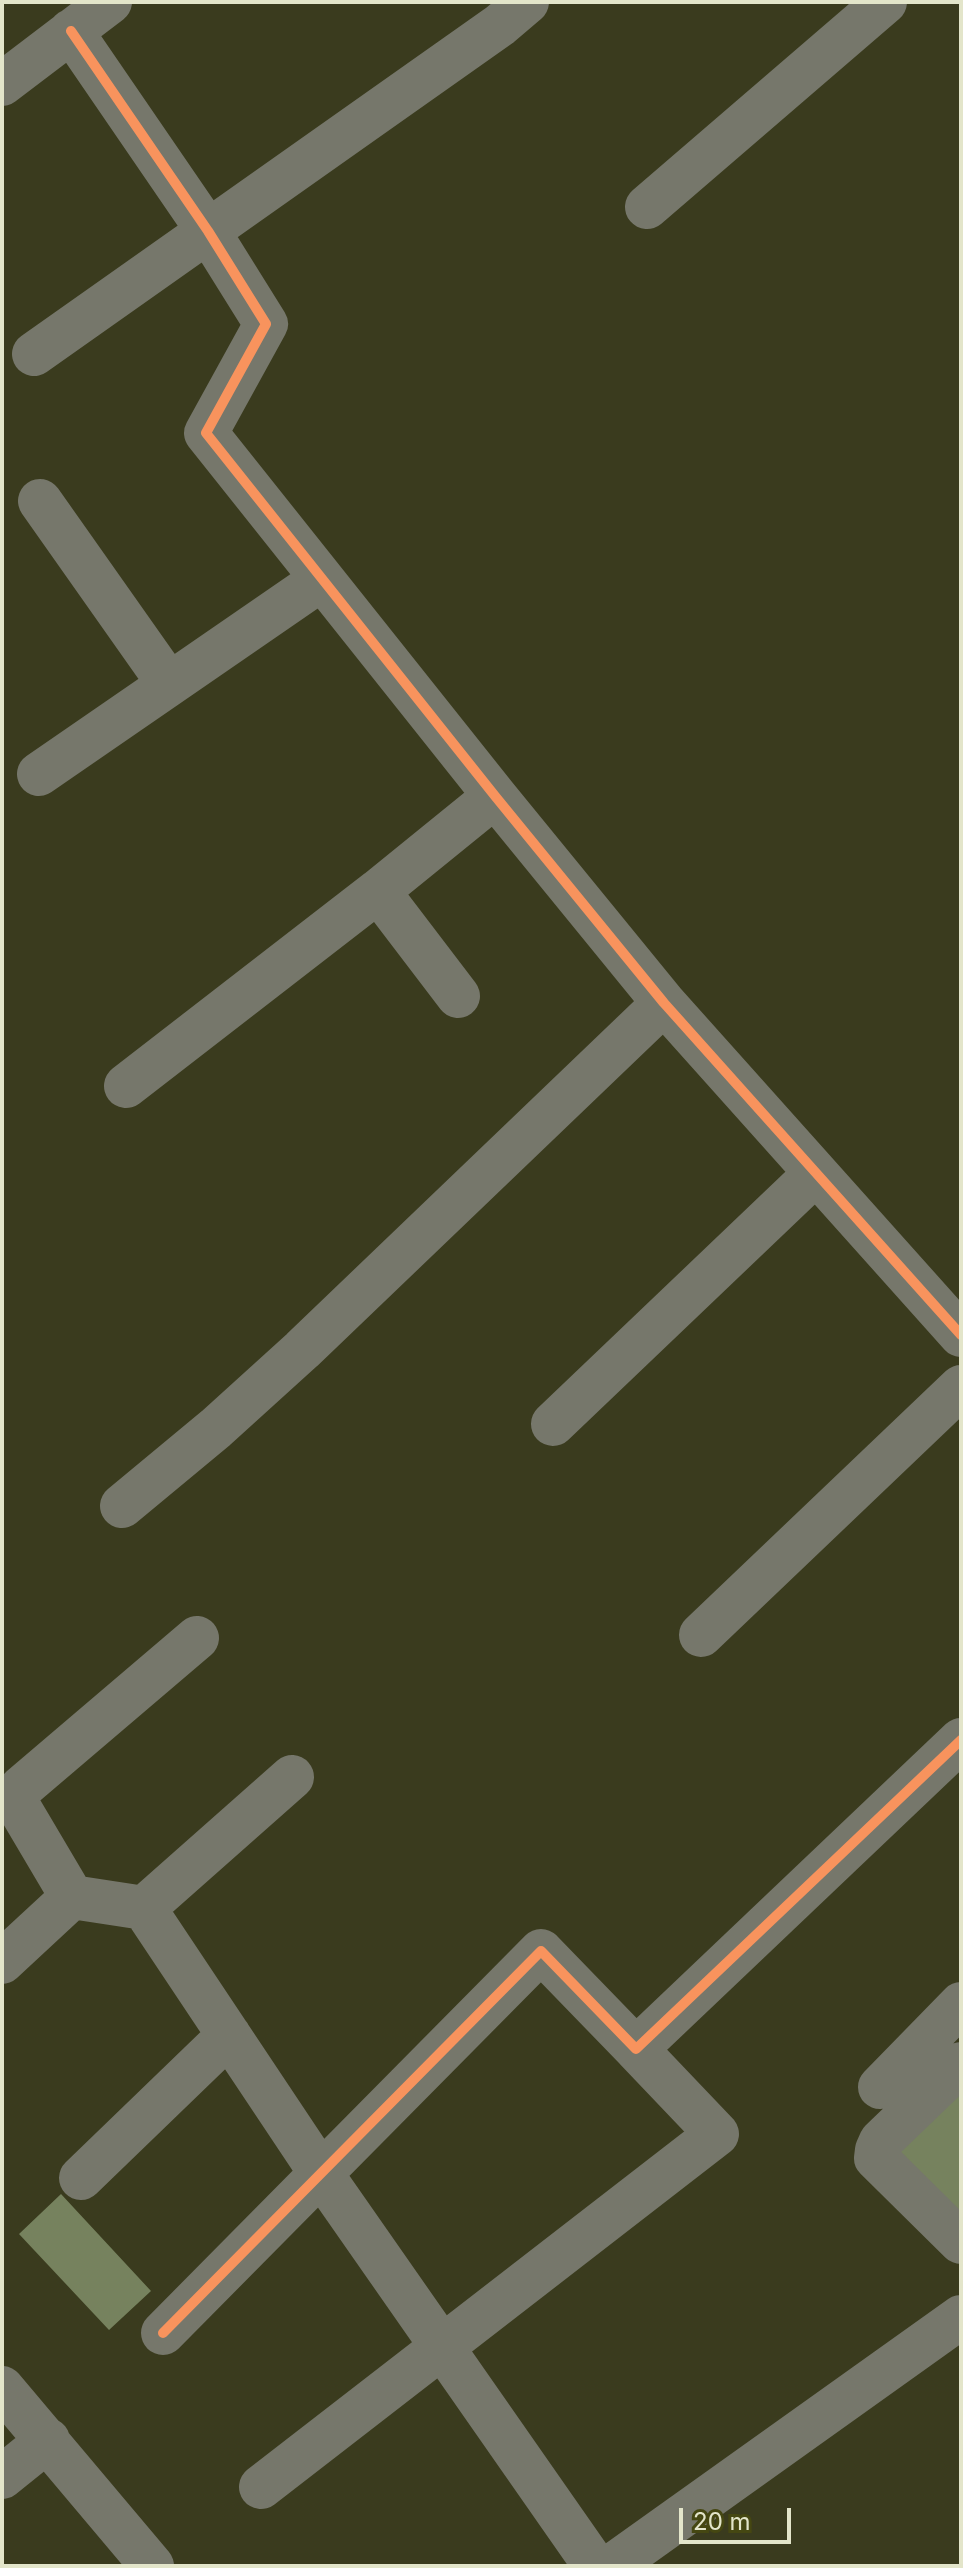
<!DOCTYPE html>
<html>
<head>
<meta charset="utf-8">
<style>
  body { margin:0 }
  #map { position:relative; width:963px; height:2568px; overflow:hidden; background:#3a3b1e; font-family:Inter,sans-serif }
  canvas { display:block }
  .frame { position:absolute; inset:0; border:4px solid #e3e5ca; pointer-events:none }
  .scale { position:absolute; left:679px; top:2508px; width:112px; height:36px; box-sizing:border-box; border:4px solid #e3e5ca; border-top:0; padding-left:10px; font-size:24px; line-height:28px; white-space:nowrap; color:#e3e5ca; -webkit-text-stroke:6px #454712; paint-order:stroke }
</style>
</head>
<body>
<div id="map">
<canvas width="963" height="2568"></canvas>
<div class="frame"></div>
<div class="scale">20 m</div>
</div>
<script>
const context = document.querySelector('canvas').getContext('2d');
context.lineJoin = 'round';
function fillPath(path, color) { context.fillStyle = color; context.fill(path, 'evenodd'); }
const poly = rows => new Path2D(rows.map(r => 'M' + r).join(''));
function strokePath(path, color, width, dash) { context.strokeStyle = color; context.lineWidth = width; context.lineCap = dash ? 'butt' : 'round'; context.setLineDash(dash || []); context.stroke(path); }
fillPath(poly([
  [961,2077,961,2220,890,2142],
  [61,2194,151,2291,109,2330,19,2234]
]), '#76825e');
strokePath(poly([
  [71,31,208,231,266,324,206,433,495,796,664,1003,961,1335],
  [2,84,110,2],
  [647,207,885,2],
  [34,354,500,25,527,2],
  [40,501,169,684],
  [39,774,322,579],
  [378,891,458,996],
  [126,1086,378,891,495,796],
  [553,1424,816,1173],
  [122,1506,216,1428,302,1350,664,1003],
  [701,1635,961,1387],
  [72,1897,144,1908,320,2172,595,2566],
  [72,1897,17,1804,16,1798,21,1788,197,1638],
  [144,1908,292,1777],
  [2,1962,72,1897],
  [961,2064,881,2141,877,2150,876,2158,961,2242],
  [880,2087,961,2004],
  [81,2178,229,2035],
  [163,2333,541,1951,636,2049,961,1740],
  [2,2388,152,2566],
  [2,2477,48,2440],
  [261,2487,717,2134,636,2049],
  [612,2566,961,2317]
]), '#76776b', 44);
strokePath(poly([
  [71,31,208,231,266,324,206,433,495,796,664,1003,961,1335],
  [163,2333,541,1951,636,2049,961,1740]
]), '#f8935d', 10);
</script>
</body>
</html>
